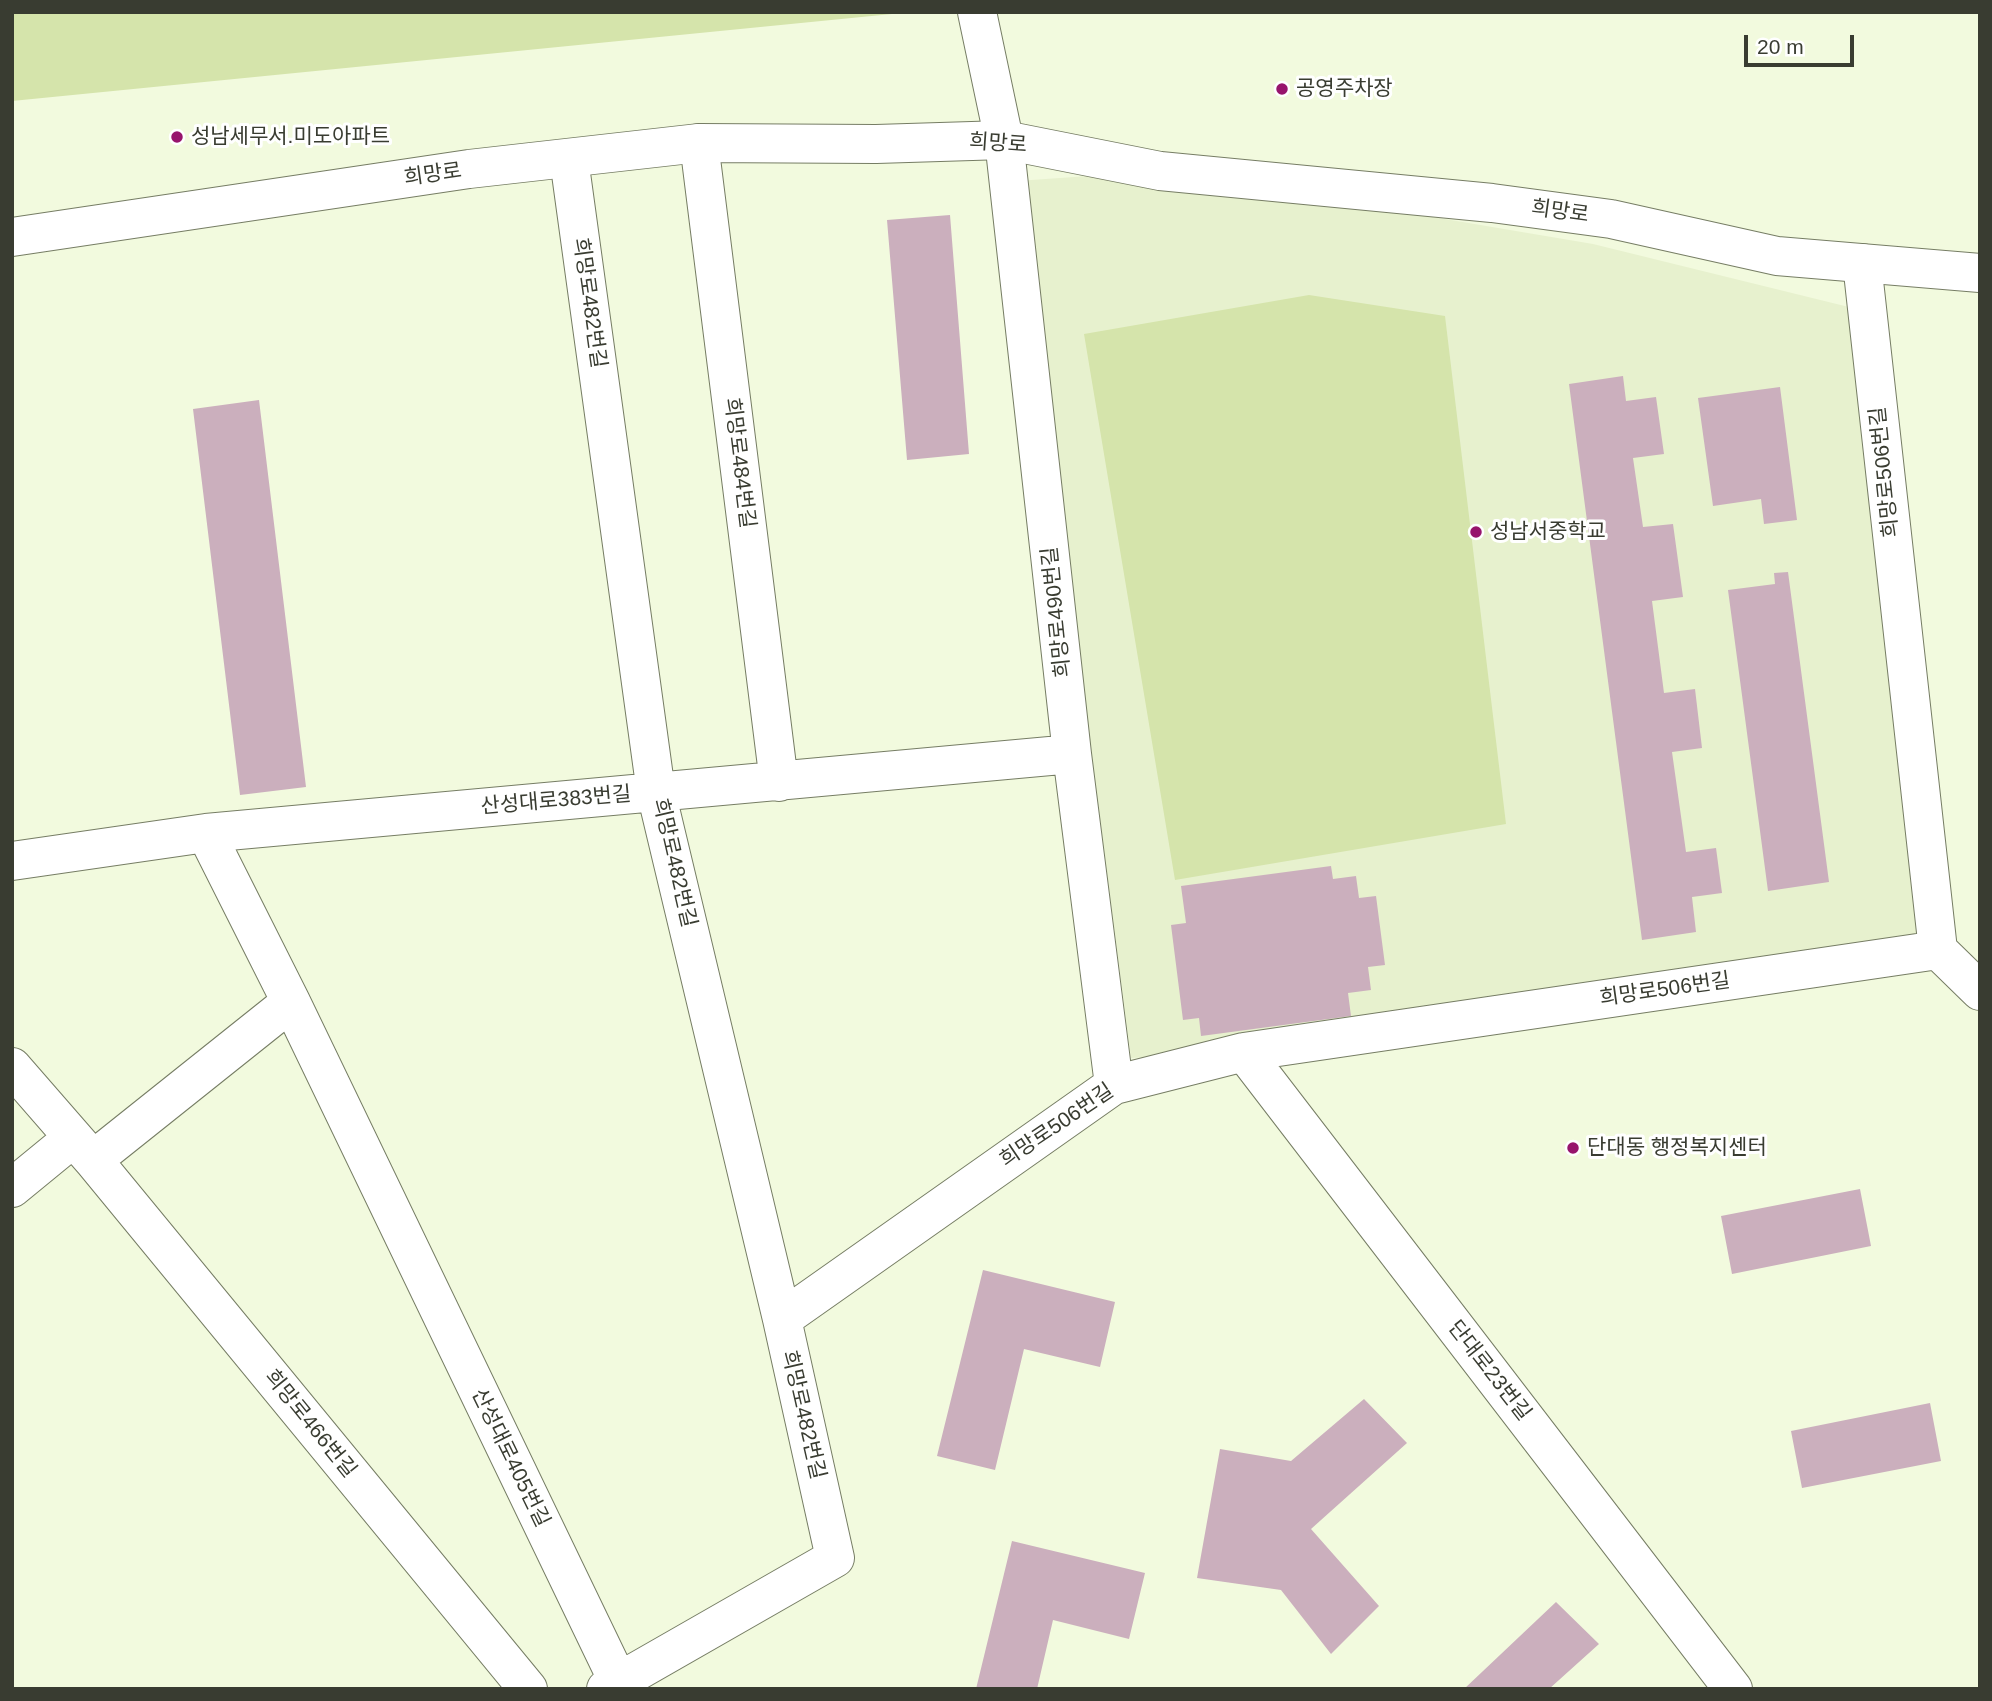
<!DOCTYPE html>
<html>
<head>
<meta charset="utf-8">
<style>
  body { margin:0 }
  #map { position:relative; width:1992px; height:1701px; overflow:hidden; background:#f2fade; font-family:Arial,sans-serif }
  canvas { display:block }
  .frame { position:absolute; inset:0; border:14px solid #393c31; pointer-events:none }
  .scale { position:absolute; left:1744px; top:35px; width:110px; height:32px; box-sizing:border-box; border:4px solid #393c31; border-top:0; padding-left:9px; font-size:21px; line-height:24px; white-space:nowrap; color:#393c31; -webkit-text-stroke:5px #fff; paint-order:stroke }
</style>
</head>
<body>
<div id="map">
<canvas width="1992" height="1701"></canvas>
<div class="frame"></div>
<div class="scale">20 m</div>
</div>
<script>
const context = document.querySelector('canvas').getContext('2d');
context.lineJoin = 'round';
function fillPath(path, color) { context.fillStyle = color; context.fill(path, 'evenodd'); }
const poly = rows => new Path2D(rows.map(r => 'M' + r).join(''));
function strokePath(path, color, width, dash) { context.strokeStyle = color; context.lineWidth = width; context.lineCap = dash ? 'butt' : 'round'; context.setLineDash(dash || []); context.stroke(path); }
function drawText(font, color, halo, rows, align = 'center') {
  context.font = font + ' Arial,"Noto Sans KR",sans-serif'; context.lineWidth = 6; context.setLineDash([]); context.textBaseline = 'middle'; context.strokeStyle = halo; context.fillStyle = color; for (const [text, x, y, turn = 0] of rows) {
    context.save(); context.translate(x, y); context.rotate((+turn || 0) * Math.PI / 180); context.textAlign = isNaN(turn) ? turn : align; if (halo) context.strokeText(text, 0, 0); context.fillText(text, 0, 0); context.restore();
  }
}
fillPath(poly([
  [1160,171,1593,244,1861,310,1938,950,1244,1052,1131,1058,1017,181]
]), '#e7f1ce');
fillPath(poly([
  [12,12,902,12,902,13,12,101],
  [1309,295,1445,316,1506,824,1175,880,1084,334]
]), '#d5e4ab');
fillPath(poly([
  [950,215,969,454,907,460,887,220],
  [1623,376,1626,401,1656,397,1664,454,1633,458,1643,527,1673,524,1683,597,1652,601,1664,693,1695,689,1702,748,1672,752,1686,852,1716,848,1722,893,1692,897,1696,932,1642,940,1569,384],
  [1780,387,1797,520,1764,524,1761,499,1713,506,1698,398],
  [259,400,306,787,240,795,193,409],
  [1788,572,1829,882,1768,891,1728,590,1775,584,1774,573],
  [1331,866,1333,879,1356,876,1359,898,1376,896,1385,965,1368,967,1371,990,1348,993,1351,1016,1201,1036,1199,1018,1183,1020,1171,925,1186,923,1181,886],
  [1860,1189,1871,1246,1732,1274,1721,1216],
  [983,1270,1115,1302,1100,1367,1024,1349,995,1470,937,1456],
  [1364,1399,1407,1443,1311,1529,1379,1606,1331,1654,1281,1590,1197,1578,1220,1449,1291,1461],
  [1930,1403,1941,1461,1802,1488,1791,1431],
  [1012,1541,1145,1573,1129,1639,1053,1620,1037,1689,976,1689],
  [1556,1602,1599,1644,1549,1689,1464,1689]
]), '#cbafbd');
const street = poly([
  [977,12,1004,140,1072,754,1114,1085],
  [699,143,779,782],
  [569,159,656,792,782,1319,835,1558,606,1689],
  [206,833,291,1002,618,1681],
  [12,861,206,833,1072,754],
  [1938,950,1980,991],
  [1244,1052,1733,1689],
  [12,1067,93,1160,528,1689],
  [93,1160,291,1002],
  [12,1188,73,1138],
  [782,1319,1114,1085,1244,1052,1938,950,1862,263]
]);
const secondary = poly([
  [12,237,469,169,699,143,876,144,1004,140,1160,171,1492,203,1611,219,1777,256,1980,273]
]);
strokePath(street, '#767d64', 40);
strokePath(secondary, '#767d64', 40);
strokePath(street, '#fff', 38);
strokePath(secondary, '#fff', 38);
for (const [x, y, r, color] of [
  [1282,89,7,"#97146c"],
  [177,137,7,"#97146c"],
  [1476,532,7,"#97146c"],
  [1573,1148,7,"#97146c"]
]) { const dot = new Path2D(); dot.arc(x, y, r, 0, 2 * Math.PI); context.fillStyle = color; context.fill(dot); strokePath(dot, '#fff', 2.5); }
drawText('21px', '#393c31', '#fff', [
  ["공영주차장",1296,89],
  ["성남세무서.미도아파트",191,137],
  ["성남서중학교",1490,532],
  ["단대동 행정복지센터",1587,1148]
], 'left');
drawText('21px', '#393c31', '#fff', [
  ["희망로",998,144,4],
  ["희망로",433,175,-8],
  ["희망로",1560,212,8],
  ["희망로482번길",589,303,82],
  ["희망로484번길",739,463,83],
  ["희망로506번길",1885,472,-96],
  ["희망로490번길",1057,612,-96],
  ["산성대로383번길",556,801,-5],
  ["희망로482번길",674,863,77],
  ["희망로506번길",1665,990,-8],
  ["희망로506번길",1057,1126,-34],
  ["단대로23번길",1489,1371,52],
  ["희망로482번길",803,1415,77],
  ["희망로466번길",310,1424,51],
  ["산성대로405번길",510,1458,64]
]);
</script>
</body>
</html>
